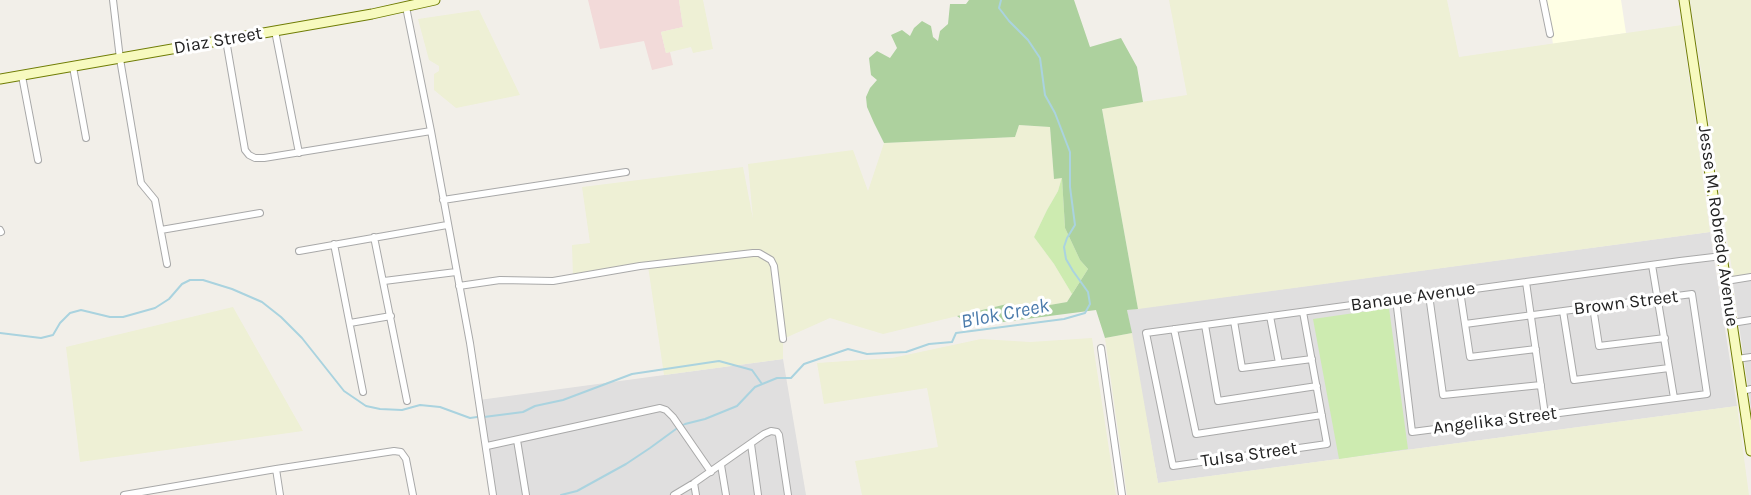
<!DOCTYPE html>
<html>
<head>
<meta charset="utf-8">
<style>
  body { margin:0 }
  canvas { display:block; background:#f2efe9 }
</style>
</head>
<body>
<canvas width="1751" height="495"></canvas>
<script>
const context = document.querySelector('canvas').getContext('2d');
context.lineJoin = 'round';
function fillPath(path, color) { context.fillStyle = color; context.fill(path, 'evenodd'); }
const poly = rows => new Path2D(rows.map(r => 'M' + r).join(''));
function strokePath(path, color, width, dash) { context.strokeStyle = color; context.lineWidth = width; context.lineCap = dash ? 'butt' : 'round'; context.setLineDash(dash || []); context.stroke(path); }
function drawText(font, color, halo, rows, align = 'center') {
  context.font = font + ' Karla,sans-serif'; context.lineWidth = 6; context.setLineDash([]); context.textBaseline = 'middle'; context.strokeStyle = halo; context.fillStyle = color; for (const [text, x, y, turn = 0] of rows) {
    context.save(); context.translate(x, y); context.rotate((+turn || 0) * Math.PI / 180); context.textAlign = isNaN(turn) ? turn : align; if (halo) context.strokeText(text, 0, 0); context.fillText(text, 0, 0); context.restore();
  }
}
fillPath(poly([
  [1710,232,1737,406,1158,483,1127,310],
  [1751,280,1751,409,1733,283],
  [783,359,806,495,492,495,479,400]
]), '#e0dfdf');
fillPath(poly([
  [588,0,679,0,683,27,661,32,666,53,670,52,673,65,652,70,644,41,600,49]
]), '#f2dad9');
fillPath(poly([
  [1546,0,1621,0,1626,33,1553,44]
]), '#ffffe5');
fillPath(poly([
  [679,0,703,0,713,49,693,53,691,47,666,53,661,32,683,27],
  [1169,0,1447,0,1459,57,1682,25,1710,232,1138,309,1102,108,1187,95],
  [1690,0,1751,0,1751,274,1733,276],
  [479,10,520,95,456,108,434,90,434,74,439,71,439,66,429,60,418,19],
  [1019,125,1050,127,1054,179,1062,177,1058,191,1047,210,1034,237,1054,264,1072,294,1067,302,1021,310,1007,304,883,334,830,318,783,339,783,359,664,375,648,266,573,278,572,245,590,243,582,187,743,167,753,219,748,164,853,150,868,191,884,143,1015,137],
  [233,307,303,431,80,462,66,347],
  [1132,333,1158,483,1737,406,1749,495,1127,495,1105,338],
  [1092,338,1116,495,862,495,855,461,938,447,927,388,824,404,817,363,892,358,981,339,1030,342]
]), '#eef0d5');
fillPath(poly([
  [1062,177,1065,228,1080,260,1088,269,1072,294,1054,264,1034,237,1047,210,1058,191],
  [1389,308,1408,449,1339,459,1313,319]
]), '#cdebb0');
fillPath(poly([
  [969,0,1074,0,1090,47,1121,38,1137,67,1143,102,1102,109,1138,309,1127,310,1132,333,1105,338,1096,310,972,326,957,316,1007,304,1021,310,1067,302,1088,269,1080,260,1065,228,1062,178,1054,179,1050,127,1019,125,1015,137,884,143,874,123,867,107,866,97,870,88,877,80,871,75,869,58,877,51,890,58,897,48,891,35,902,30,910,36,914,28,922,21,931,26,933,37,938,41,940,31,948,24,950,4,966,4]
]), '#add19e');
strokePath(poly([
  [0,333,41,338,53,335,60,323,70,313,81,310,110,317,123,317,155,308,169,299,182,284,190,280,203,280,232,289,262,302,281,317,302,338,344,391,366,406,380,409,402,410,420,405,440,407,470,418,477,417],
  [484,417,523,412,535,406,563,400,632,374,719,361,752,370,762,384],
  [561,495,577,491,626,464,650,448,676,429,685,424,705,419,737,406,755,387,777,378,791,378,804,364,848,349,867,354,906,352,929,344,952,342,956,333,1064,319,1085,313,1090,304,1088,292,1073,271,1066,259,1064,247,1067,238,1075,225,1070,187,1070,152,1055,113,1045,95,1040,58,1028,40,1009,21,999,8,1001,0]
]), '#aad3df', 2);
const street = poly([
  [113,0,120,59,141,183,155,200,167,264],
  [1543,0,1550,34],
  [406,7,431,131,470,343,493,495],
  [275,31,299,153],
  [226,40,245,150,249,155,255,158,264,158,431,131],
  [73,67,86,138],
  [22,76,38,160],
  [443,200,626,172],
  [0,230,1,232],
  [161,230,260,213],
  [374,237,407,401],
  [334,244,363,392],
  [299,251,447,225],
  [1652,265,1674,398],
  [384,281,456,272],
  [1726,281,1751,277],
  [1526,282,1545,415],
  [459,286,500,280,553,281,640,266,753,253,759,253,771,260,774,266,783,339],
  [1460,291,1470,357,1536,349],
  [1429,295,1443,395,1541,385],
  [1396,299,1412,432,1707,394,1692,294,1465,324],
  [1593,307,1599,346,1665,338],
  [1563,311,1574,380,1669,368],
  [1303,312,1327,444,1173,466,1146,333,1396,299,1460,291,1680,261,1722,256],
  [1270,316,1279,363],
  [1234,321,1242,368,1312,359],
  [350,323,391,316],
  [1732,323,1751,320],
  [1205,325,1218,401,1317,386],
  [1174,329,1196,434,1322,415],
  [1101,348,1122,495],
  [1737,359,1751,357],
  [1742,391,1751,389],
  [517,440,526,495],
  [751,444,758,495],
  [487,446,660,408,666,410,673,417,711,472],
  [721,465,726,495],
  [276,469,280,495],
  [694,483,696,495],
  [124,495,276,469,394,451,401,452,406,459,413,495],
  [674,495,694,483,764,434,771,431,777,432,779,435,788,495]
]);
const secondary = poly([
  [1684,0,1751,451],
  [0,79,372,14,435,0]
]);
strokePath(street, '#a9a9a9', 8);
strokePath(secondary, '#707d05', 11);
strokePath(street, '#fff', 6);
strokePath(secondary, '#f7fabf', 9);
drawText('18px', '#222', '#fff', [
  ["Diaz Street",218,41,-10],
  ["Jesse M. Robredo Avenue",1718,226,82],
  ["Banaue Avenue",1413,297,-8],
  ["Brown Street",1626,303,-7],
  ["Angelika Street",1495,421,-7],
  ["Tulsa Street",1249,455,-8]
]);
drawText('italic 20px', '#4a7aab', '#fff', [
  ["B'lok Creek",1005,314,-11]
]);
</script>
</body>
</html>
